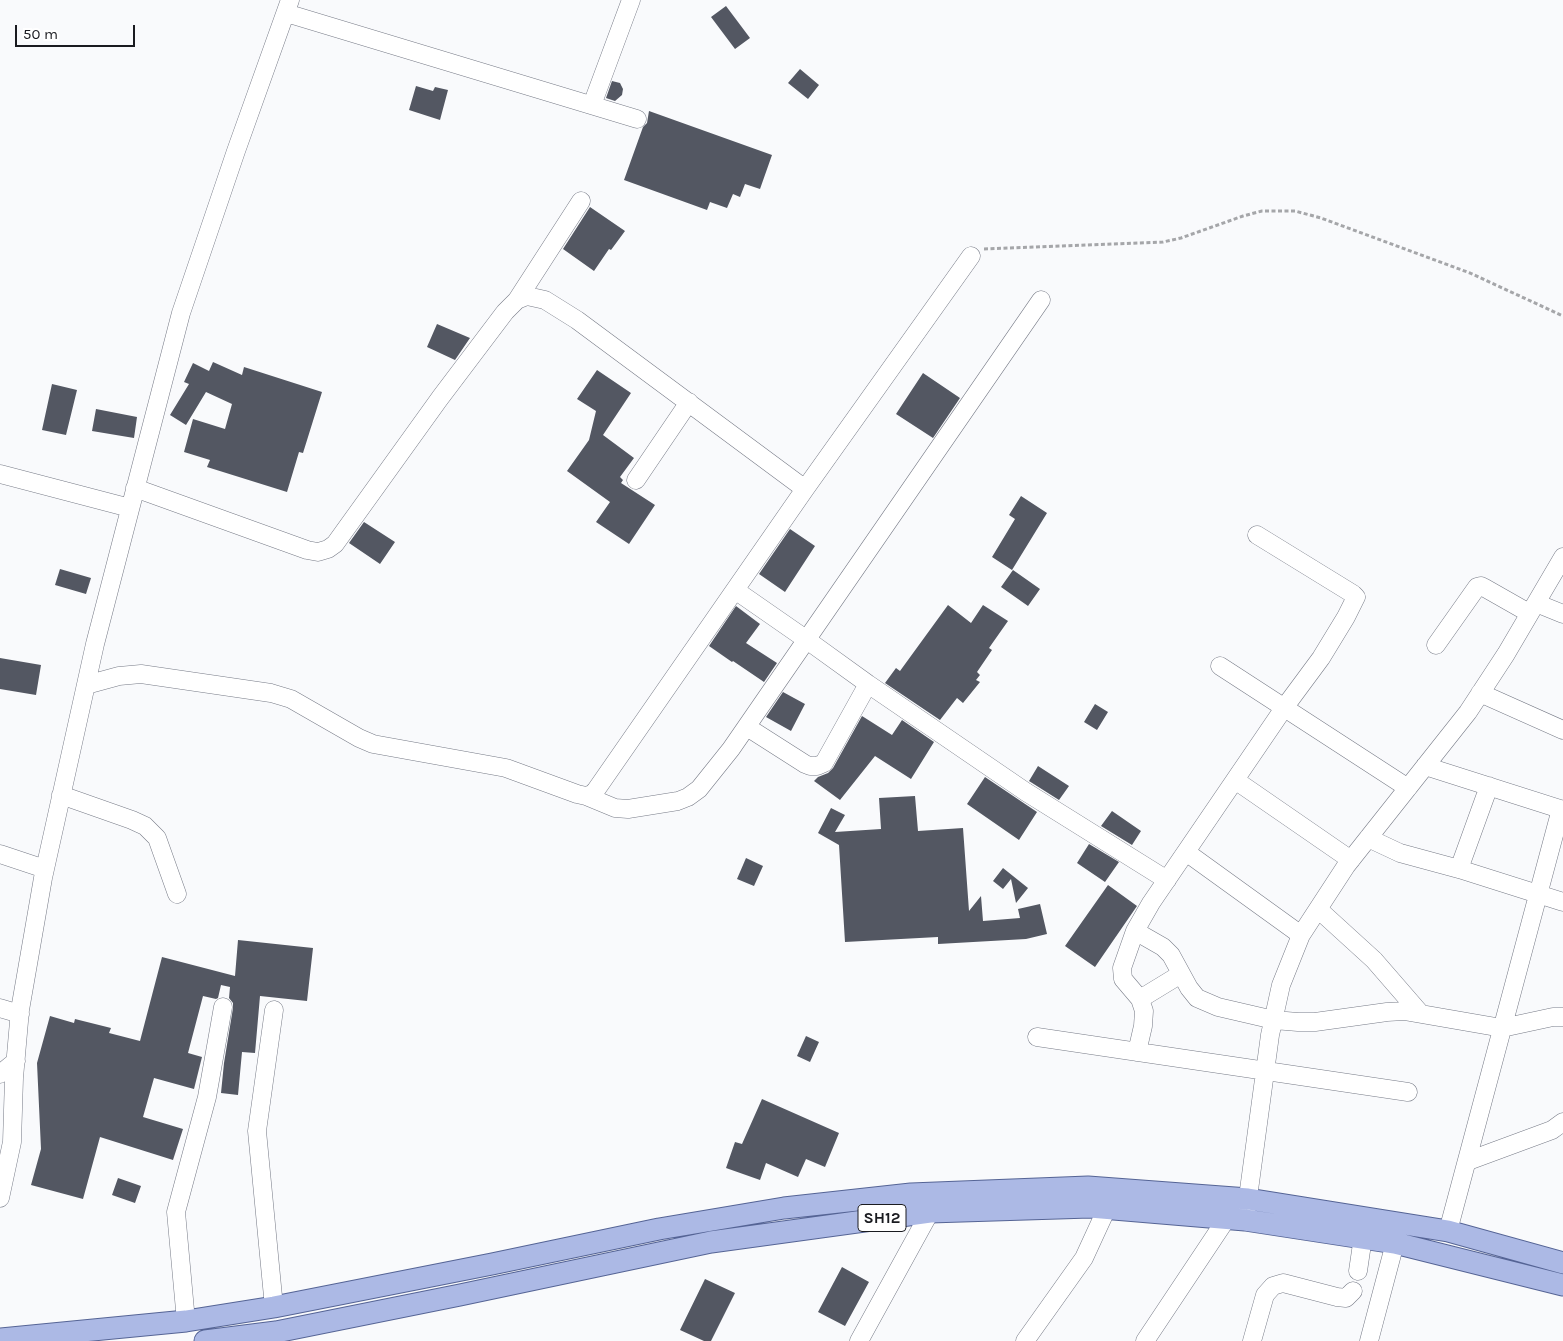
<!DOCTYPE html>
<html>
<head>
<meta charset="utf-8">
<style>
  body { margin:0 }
  #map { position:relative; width:1563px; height:1341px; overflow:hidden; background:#f9fafc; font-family:Karla,sans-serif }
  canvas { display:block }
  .scale { position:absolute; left:15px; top:25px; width:120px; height:22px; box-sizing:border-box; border:2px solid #1a1b20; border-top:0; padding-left:6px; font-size:15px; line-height:18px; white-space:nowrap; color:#1a1b20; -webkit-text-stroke:4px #fff; paint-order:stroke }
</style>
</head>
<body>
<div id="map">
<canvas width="1563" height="1341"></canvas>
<div class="scale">50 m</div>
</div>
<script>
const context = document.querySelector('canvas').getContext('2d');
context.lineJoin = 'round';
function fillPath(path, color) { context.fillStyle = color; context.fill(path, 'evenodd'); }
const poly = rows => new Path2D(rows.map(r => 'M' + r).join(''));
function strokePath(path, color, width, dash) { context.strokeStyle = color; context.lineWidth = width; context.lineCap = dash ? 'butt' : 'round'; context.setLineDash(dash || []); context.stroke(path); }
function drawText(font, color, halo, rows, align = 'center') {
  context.font = font + ' Karla,sans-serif'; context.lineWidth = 5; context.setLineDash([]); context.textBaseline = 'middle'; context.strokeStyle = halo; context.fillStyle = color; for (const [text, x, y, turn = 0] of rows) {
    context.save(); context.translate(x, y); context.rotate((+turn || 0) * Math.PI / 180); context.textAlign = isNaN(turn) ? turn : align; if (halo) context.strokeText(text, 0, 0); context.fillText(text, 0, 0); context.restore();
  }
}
fillPath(poly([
  [726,6,750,38,735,49,711,17],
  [800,69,819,85,808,99,788,83],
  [612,81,620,83,623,89,622,95,615,101,606,98],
  [416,86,433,91,435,87,448,90,440,120,409,110],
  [649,111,772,155,760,189,745,184,740,197,733,194,727,208,710,202,707,210,624,180,643,127,647,123],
  [590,207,625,231,611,250,609,249,594,271,563,249],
  [437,324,470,338,455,360,427,347],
  [213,362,242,375,244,367,322,392,303,453,299,452,287,492,207,467,210,460,184,452,193,419,225,429,232,404,206,392,186,425,170,415,189,384,184,382,193,363,209,371],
  [597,370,631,393,603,435,634,458,620,477,623,480,621,483,655,505,629,544,596,522,610,502,567,471,589,440,596,411,577,399],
  [923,373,960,398,933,438,896,414],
  [52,384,77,390,66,435,42,430],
  [96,409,137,417,134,438,92,431],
  [1021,496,1047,513,1012,570,992,557,1015,519,1009,515],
  [364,522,395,542,380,564,349,543],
  [790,529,815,546,785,592,759,574],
  [60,569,91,578,86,594,55,585],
  [1013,570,1040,589,1028,606,1001,587],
  [948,605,971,623,983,605,1008,621,989,648,992,650,977,672,980,675,976,680,980,682,963,703,957,698,940,720,885,683,896,668,900,671],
  [736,606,760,624,746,643,777,663,764,682,733,661,732,662,709,646],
  [0,658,41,665,36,695,0,689],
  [783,692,805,704,791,731,766,717],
  [1095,704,1108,712,1097,730,1084,722],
  [862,716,892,735,902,720,934,742,911,779,875,756,840,800,814,781,818,777,828,773,833,768],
  [1038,766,1069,786,1059,800,1029,781],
  [985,777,1037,812,1019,840,967,804],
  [915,796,918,831,963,828,969,911,981,896,983,921,1020,918,1018,909,1040,904,1047,934,1026,939,938,944,938,937,845,942,839,845,818,833,831,808,845,815,835,832,881,829,879,798],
  [1112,811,1141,831,1132,845,1101,826],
  [1089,844,1119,862,1105,882,1077,863],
  [746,858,763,866,754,886,737,879],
  [1003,868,1028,888,1016,903,1011,879,1003,889,993,881],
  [1108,885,1137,906,1095,967,1065,946],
  [238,940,313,948,307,1001,260,996,255,1053,242,1052,238,1095,221,1093,224,1063,233,1008,233,1003,229,998,230,987,221,985,218,998,216,999,203,996,188,1053,202,1057,194,1089,154,1078,143,1117,183,1129,173,1160,100,1137,83,1199,31,1185,41,1149,37,1063,50,1016,74,1023,75,1019,111,1028,109,1033,140,1041,162,957,235,976],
  [806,1036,819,1042,810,1062,797,1056],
  [762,1099,839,1133,825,1167,806,1159,798,1177,766,1163,760,1180,726,1168,735,1142,742,1144],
  [118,1178,141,1186,135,1203,112,1195],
  [842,1267,869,1282,845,1326,818,1312],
  [705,1279,735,1293,711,1341,704,1341,680,1330]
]), '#535762');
const minor = poly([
  [286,13,637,119],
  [592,105,631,0],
  [517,300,581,201],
  [0,474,130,508],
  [636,480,689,402],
  [135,488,307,550,318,552,328,549,335,544,440,398,505,312,517,300,527,296,545,300,577,320,805,489],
  [735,590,807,640,868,684,1026,792,1167,880],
  [1536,603,1563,614],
  [1436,645,1477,587,1481,586,1485,588,1529,613],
  [1220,666,1408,788],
  [86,685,119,676,141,674,271,693,291,699,359,738,373,744,506,768,577,794,586,796,592,794,596,790,805,489,971,256],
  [1480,693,1563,730],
  [747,727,805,764,810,766,817,766,824,763,868,684],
  [1425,766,1563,810],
  [1235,780,1351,860],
  [61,795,132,820,145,826,157,838,177,894],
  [586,796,615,808,628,809,678,801,688,797,699,789,731,749,1041,300],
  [1368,838,1400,853,1459,869,1563,902],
  [1186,852,1301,935],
  [0,854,45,869],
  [1459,869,1489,786],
  [1318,909,1374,960,1420,1013],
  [1135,931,1163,947,1171,955,1189,988,1197,998,1218,1007,1274,1020,1298,1022,1315,1022,1387,1012,1404,1011,1502,1028,1553,1017,1563,1017],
  [1140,999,1181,974],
  [0,1008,20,1014],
  [1037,1037,1408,1092],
  [1137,1052,1143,1026,1144,1011,1140,999,1123,979,1122,968,1135,931,1151,903,1284,708,1321,658,1346,617,1356,597,1353,594,1257,535],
  [0,1074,16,1061],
  [1468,1161,1552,1130,1563,1122],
  [0,1198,12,1142,14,1078,20,1010,43,878,95,644,181,313,236,151,290,0],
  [1246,1212,1270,1035,1281,985,1301,935,1346,866,1468,712,1506,654,1563,557],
  [1448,1231,1561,809],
  [1358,1271,1363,1237],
  [274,1307,257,1131,274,1010],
  [186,1321,176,1212,207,1097,223,1007],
  [859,1341,930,1212],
  [1025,1341,1084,1258,1107,1208],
  [1145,1341,1227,1218],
  [1252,1341,1265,1295,1273,1286,1283,1283,1337,1297,1346,1298,1353,1291],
  [1369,1341,1395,1243]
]);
const major = poly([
  [0,1339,186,1321,274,1307,492,1264,659,1229,784,1208,911,1194,1088,1187,1248,1199,1448,1231,1563,1263],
  [205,1341,276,1332,460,1295,711,1242,930,1212,1090,1207,1245,1220,1395,1243,1563,1285]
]);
strokePath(minor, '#777b87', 19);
strokePath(major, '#556495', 23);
strokePath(poly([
  [984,249,1163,242,1181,238,1243,216,1262,211,1295,211,1321,218,1470,273,1563,316]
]), '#a5a6a9', 3, [4, 2.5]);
strokePath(minor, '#fff', 18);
strokePath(major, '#acb9e5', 21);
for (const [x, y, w] of [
  [882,1218,48]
]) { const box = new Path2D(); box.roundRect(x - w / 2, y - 13.5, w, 27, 4); context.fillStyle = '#fff'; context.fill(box); strokePath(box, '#1a1b20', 1); }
drawText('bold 16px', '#1a1b20', null, [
  ["SH12",882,1218]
]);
</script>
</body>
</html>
